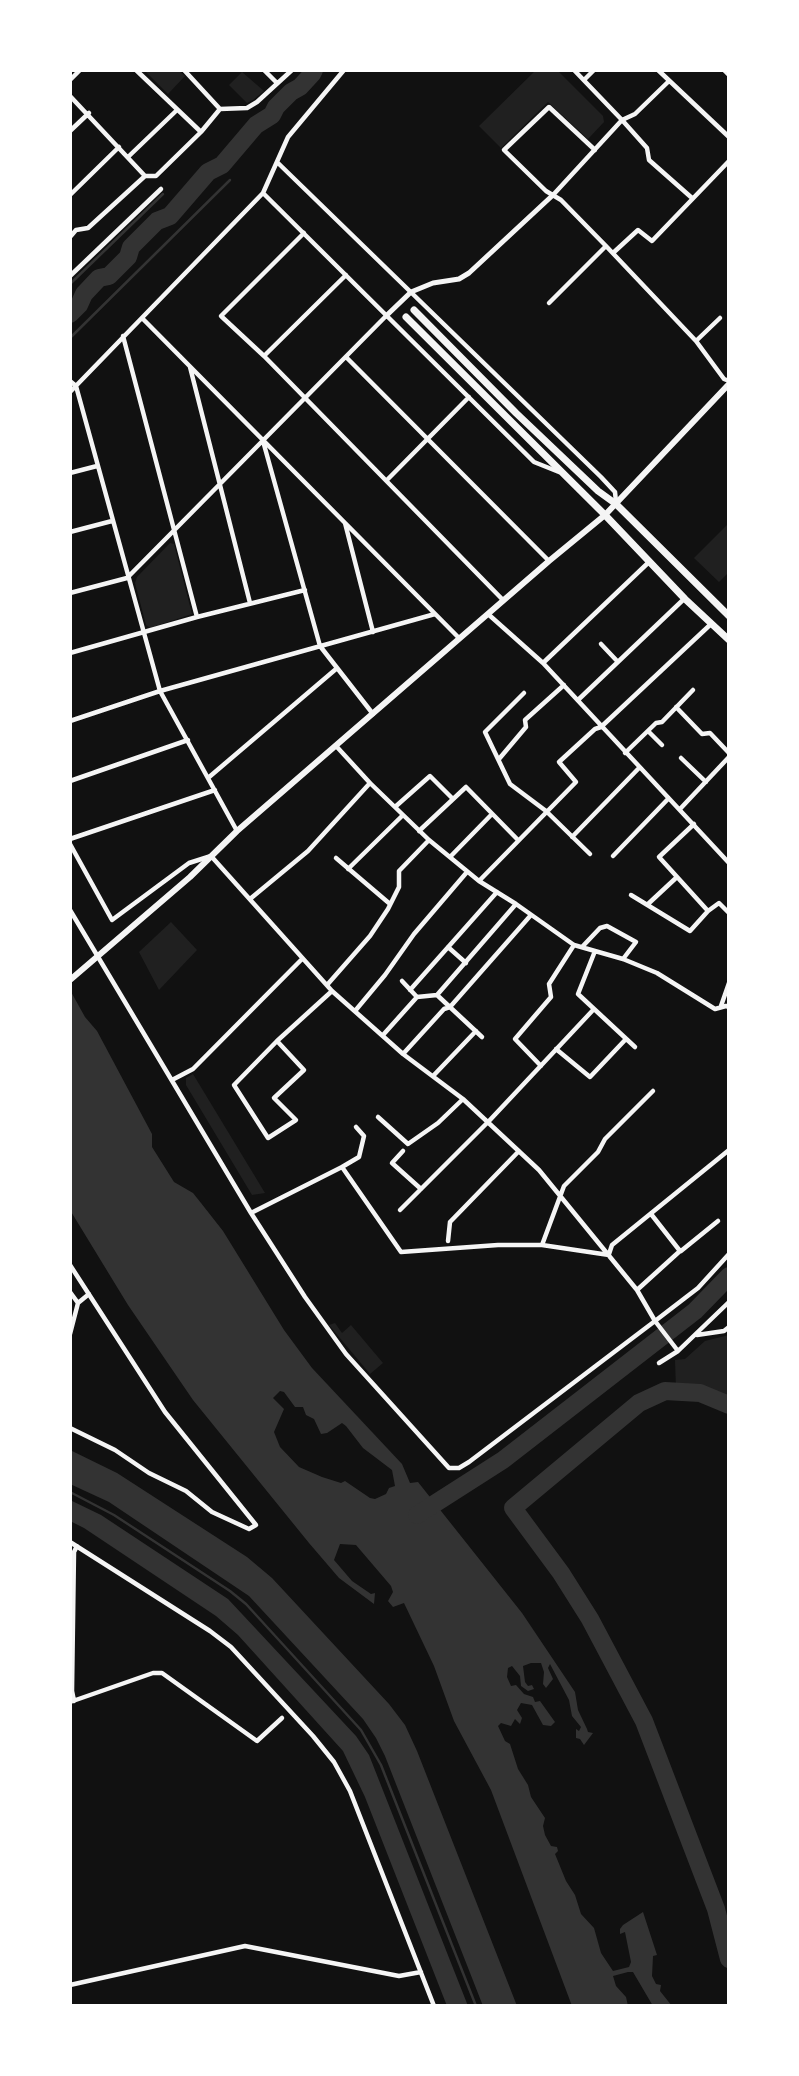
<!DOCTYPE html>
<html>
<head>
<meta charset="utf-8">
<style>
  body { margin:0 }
  #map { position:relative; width:799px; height:2076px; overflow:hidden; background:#111; font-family:"Fira Sans Condensed",sans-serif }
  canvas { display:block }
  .frame { position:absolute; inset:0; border:72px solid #fff; pointer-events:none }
</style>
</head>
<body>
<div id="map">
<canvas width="799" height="2076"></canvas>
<div class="frame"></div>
</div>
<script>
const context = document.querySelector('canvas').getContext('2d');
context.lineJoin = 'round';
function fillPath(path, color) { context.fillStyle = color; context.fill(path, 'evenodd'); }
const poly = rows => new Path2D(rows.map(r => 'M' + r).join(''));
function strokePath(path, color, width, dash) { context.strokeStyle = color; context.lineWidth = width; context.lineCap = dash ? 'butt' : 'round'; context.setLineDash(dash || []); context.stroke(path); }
fillPath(poly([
  [144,70,178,70,185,76,168,94],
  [536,70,557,70,603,116,604,122,588,139,548,102,501,148,479,126],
  [242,72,264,91,253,100,247,103,229,85],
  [729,523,729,572,719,582,694,558],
  [170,543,174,544,192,614,150,628,146,625,135,583,137,577],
  [171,922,197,950,159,990,139,952],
  [193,1074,265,1193,252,1195,186,1085,186,1078],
  [335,1323,342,1333,351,1325,383,1363,370,1374,329,1325],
  [729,1335,729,1402,701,1390,676,1389,675,1360,685,1359,705,1341]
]), '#202020');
fillPath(poly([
  [70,990,85,1017,97,1031,152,1134,152,1147,174,1182,193,1193,201,1203,223,1231,284,1330,312,1368,402,1464,410,1483,418,1482,522,1613,575,1692,578,1710,587,1729,588,1732,593,1733,584,1745,580,1739,576,1738,576,1729,579,1731,581,1727,572,1716,569,1700,550,1664,548,1668,553,1679,546,1688,543,1684,544,1672,541,1663,531,1663,523,1666,525,1682,528,1686,532,1685,534,1689,528,1691,521,1686,520,1676,512,1666,508,1668,507,1677,511,1686,516,1685,524,1694,533,1697,535,1702,540,1701,555,1722,551,1726,543,1725,532,1705,521,1703,517,1710,522,1718,520,1724,515,1719,511,1726,501,1723,498,1726,505,1741,510,1744,518,1769,528,1785,531,1797,545,1818,543,1826,545,1835,551,1846,557,1847,558,1851,555,1854,566,1881,575,1895,581,1914,594,1928,601,1953,613,1971,629,1967,631,1962,625,1932,620,1934,620,1929,623,1925,643,1912,657,1955,653,1956,652,1976,656,1984,661,1985,660,1991,672,2006,653,2006,633,1972,628,1972,613,1976,616,1986,626,1997,628,2006,572,2006,491,1790,454,1721,434,1666,404,1603,393,1607,388,1601,393,1592,391,1586,356,1545,340,1544,334,1560,352,1581,371,1594,375,1593,374,1604,339,1578,309,1543,193,1400,128,1305,70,1210],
  [280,1391,284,1392,295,1407,303,1407,306,1415,314,1419,321,1434,327,1433,342,1423,346,1426,363,1448,392,1470,395,1486,389,1488,386,1494,375,1499,370,1498,345,1481,341,1483,322,1477,299,1467,280,1447,274,1432,284,1409,273,1398],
  [70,1450,117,1473,247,1557,272,1578,389,1704,405,1725,417,1751,517,2006,483,2006,385,1756,376,1738,363,1719,249,1596,109,1502,70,1484],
  [70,1500,101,1515,228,1599,356,1736,369,1755,468,2006,447,2006,365,1797,343,1751,238,1635,216,1616,84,1528,70,1521]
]), '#333');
strokePath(poly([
  [70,284,163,194],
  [70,338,230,180],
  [70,1492,114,1515,230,1591,246,1604,361,1730,381,1765,476,2006]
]), '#333', 2.5);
strokePath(poly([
  [70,314,79,305,84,294,99,278,109,276,128,257,131,247,157,221,170,216,208,172,222,165,256,125,272,115,276,107,291,92,300,87,312,74,314,70],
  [729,1405,700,1393,665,1391,639,1403,513,1508,561,1573,590,1619,644,1721,716,1909,729,1959],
  [417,1515,503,1460,695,1311,729,1276]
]), '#333', 18);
strokePath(poly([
  [136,70,201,132],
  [184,70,220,109],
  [264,70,277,83],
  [658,70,729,137],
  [724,70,729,75],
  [70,80,80,70],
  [584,80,594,70],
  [669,81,635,114,622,120,647,148,649,160,692,198],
  [70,96,145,176],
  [220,109,247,108,257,102,292,70],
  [70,131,89,113],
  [595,150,549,107,504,150,546,191,561,200,606,246,696,341,724,379,729,381],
  [128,157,177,110],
  [278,163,601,477,615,492,616,502],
  [263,193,534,462,559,472],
  [70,195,119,147],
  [553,195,622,120,574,70],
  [304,233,221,316,264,356,503,600],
  [70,237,76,230,88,228,145,176,156,176,201,132,220,109],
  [613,253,638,230,652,241,729,161],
  [70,276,161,189],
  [549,303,606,246],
  [142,318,459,638],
  [123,336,197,617],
  [696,341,720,318],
  [264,356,346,275],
  [346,357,549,561],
  [190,367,250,603],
  [70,381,76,386,160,691,237,831],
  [70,392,263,193,288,137,344,70],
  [263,441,320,646,373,714],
  [70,473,97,466],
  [387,480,469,397],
  [345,523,373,632],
  [70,532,112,521],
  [70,593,127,578,386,316],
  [488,614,543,663,729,863],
  [601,644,618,662],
  [70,653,197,617,305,590],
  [543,663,649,562],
  [524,693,485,732,510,784,546,811,590,854],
  [578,700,684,599],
  [676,707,702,734,710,733,729,753],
  [70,721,160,691,435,614],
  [648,731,662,745],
  [337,747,370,783,429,840,479,881,516,904,574,945,623,959,657,973,715,1009,726,1006,729,1007],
  [625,753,656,723,662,722,693,690],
  [681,758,706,782],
  [499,759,526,727,525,720,564,685],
  [208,778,336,669],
  [70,781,188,740],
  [395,807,430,776,453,799],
  [680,809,729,757],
  [419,831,466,787,518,840],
  [572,837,639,768],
  [70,839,215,790],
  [70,844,112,920,189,863,211,856,332,991,403,1054,463,1099,539,1170,637,1290,655,1321,678,1351],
  [613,856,668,799],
  [450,857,492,814],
  [336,858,390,904],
  [348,869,403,815],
  [479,881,576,782,559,762,595,729,601,727,711,624],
  [631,895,690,931,708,911,659,857,694,824],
  [250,899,308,851,370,783],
  [648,904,677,877],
  [70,910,251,1213,305,1297,346,1354,449,1468,459,1468,469,1462,655,1321,698,1288,729,1254],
  [708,911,719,903,729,913],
  [448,947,466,963],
  [582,947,600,928,607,926,636,942,623,959],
  [595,951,578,994,635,1047],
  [402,981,417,997,437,995,482,1037],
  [327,985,370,936,388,909,399,887,399,871,429,840],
  [410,990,497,892],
  [437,995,516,904],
  [721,1006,729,983],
  [355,1011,385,975,414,934,467,872],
  [383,1035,417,997],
  [277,1041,304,1070,274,1098,296,1120,268,1138,234,1085,277,1041,332,991],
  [556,1049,590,1077,626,1039],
  [403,1054,444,1009,450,1007,531,915],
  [541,1066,515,1039,551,997,549,984,574,945],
  [434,1075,476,1031],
  [172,1080,193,1069,302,959],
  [378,1117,408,1144,438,1123,463,1099],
  [403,1151,392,1163,421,1189],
  [342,1167,359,1157,364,1136,356,1127],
  [400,1210,489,1121,594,1009],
  [251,1213,342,1167,401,1252,498,1245,542,1245,609,1255],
  [448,1241,450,1222,519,1151],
  [542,1245,564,1186,598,1152,605,1139,653,1091],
  [681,1251,718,1221],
  [609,1254,612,1245,729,1150],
  [70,1265,165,1412,256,1525,249,1529,212,1512,186,1491,149,1473,115,1450,70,1428],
  [637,1290,680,1251,651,1214],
  [70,1292,78,1303],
  [70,1334,78,1303,89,1294],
  [697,1335,724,1331,729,1327],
  [659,1363,678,1351,729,1302],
  [70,1542,210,1631,231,1647,313,1736,334,1762,350,1791,434,2006],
  [74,1701,72,1691,74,1552,77,1546],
  [70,1702,153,1673,162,1673,257,1741,282,1718],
  [70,1985,245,1946,399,1976,421,1972]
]), '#f5f5f5', 4.5);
strokePath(poly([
  [386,316,411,292,433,283,459,279,469,273,553,195]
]), '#f5f5f5', 5);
strokePath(poly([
  [70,980,190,877,237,831,549,561,605,515,729,384]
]), '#f5f5f5', 6);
strokePath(poly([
  [414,310,516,413,598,491,616,504,729,616],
  [406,317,605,515,685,599,729,640]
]), '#f5f5f5', 7);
</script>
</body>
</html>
